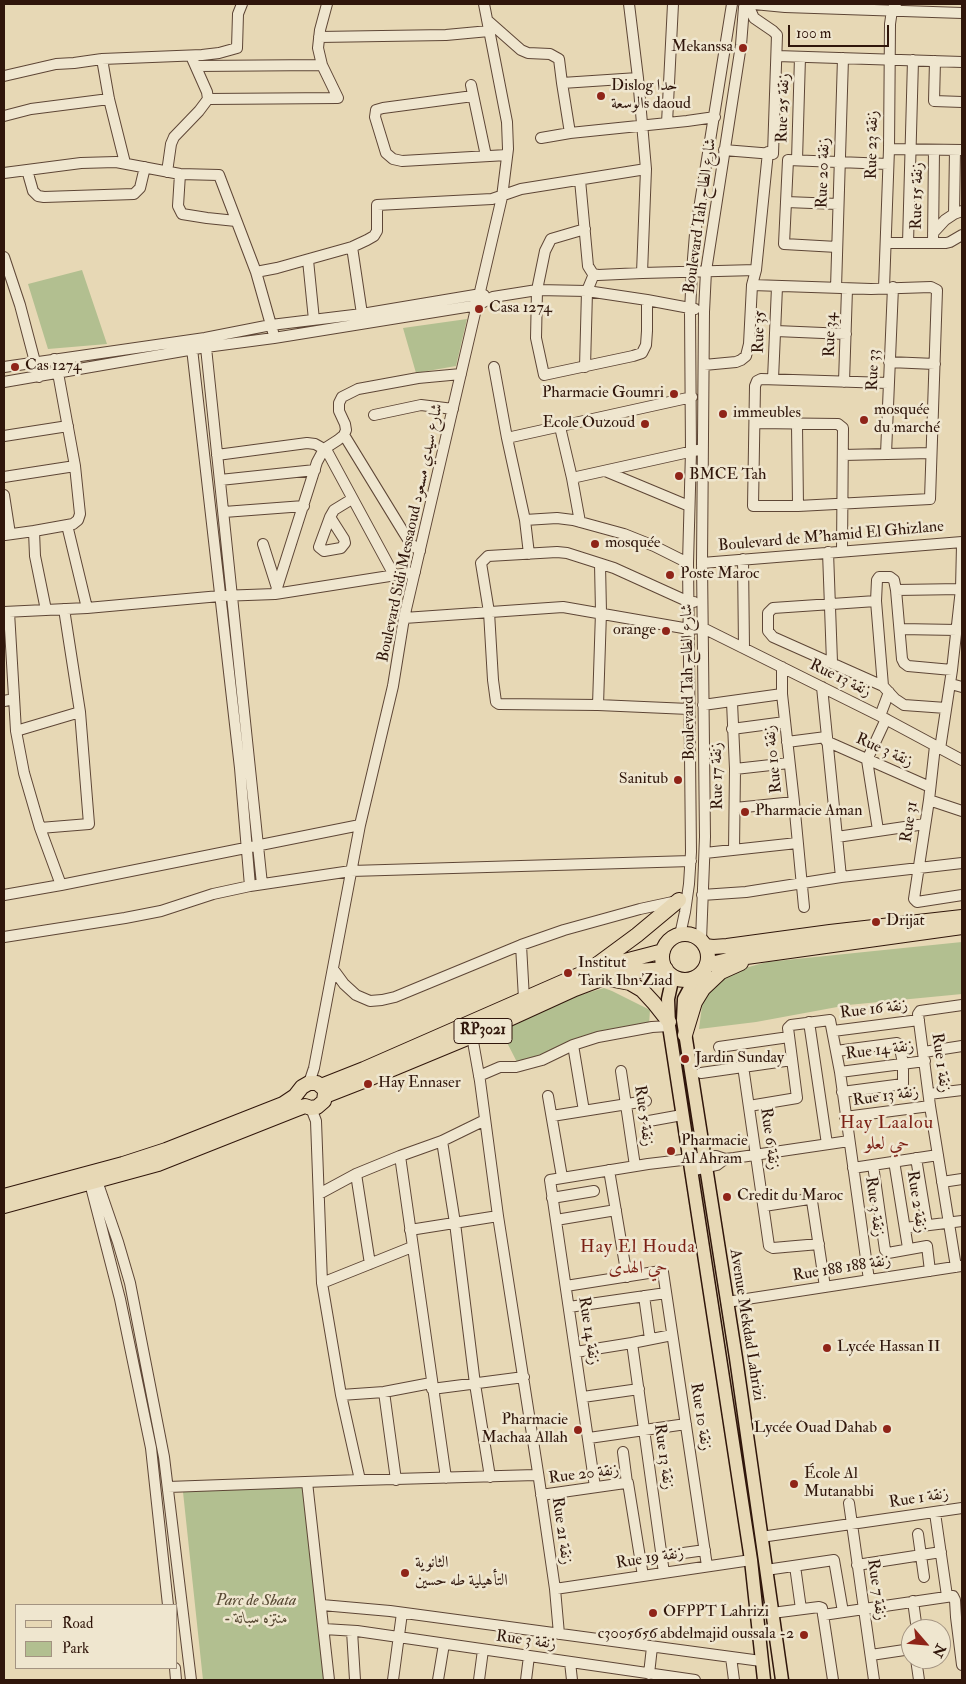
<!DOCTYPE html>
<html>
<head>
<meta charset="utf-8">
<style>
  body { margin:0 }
  #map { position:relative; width:966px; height:1684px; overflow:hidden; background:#e7d8b5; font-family:"IM FELL Double Pica",serif }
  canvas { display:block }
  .frame { position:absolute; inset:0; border:5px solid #30160b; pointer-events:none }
  .legend { position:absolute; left:15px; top:1604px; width:162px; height:65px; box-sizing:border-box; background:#efe6cf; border:1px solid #a39381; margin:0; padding:6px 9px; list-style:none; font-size:15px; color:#30160b }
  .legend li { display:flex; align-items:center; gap:10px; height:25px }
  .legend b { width:25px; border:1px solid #a39381 }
  .north { position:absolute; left:901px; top:1619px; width:50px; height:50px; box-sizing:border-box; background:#efe6cf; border:1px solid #a39381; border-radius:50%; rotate:117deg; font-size:14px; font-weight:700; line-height:20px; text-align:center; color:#30160b }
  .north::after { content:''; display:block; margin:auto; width:18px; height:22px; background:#8f2418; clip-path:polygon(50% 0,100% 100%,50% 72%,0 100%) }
  .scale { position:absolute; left:788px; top:25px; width:101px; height:22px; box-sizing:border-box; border:2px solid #30160b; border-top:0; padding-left:6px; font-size:15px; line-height:18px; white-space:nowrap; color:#30160b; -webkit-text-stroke:4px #efe6cf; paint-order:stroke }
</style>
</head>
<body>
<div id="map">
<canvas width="966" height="1684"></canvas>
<div class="frame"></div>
<ul class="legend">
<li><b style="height:6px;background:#e7d8b5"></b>Road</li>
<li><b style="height:14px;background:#b2bf90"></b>Park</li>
</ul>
<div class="north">N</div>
<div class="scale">100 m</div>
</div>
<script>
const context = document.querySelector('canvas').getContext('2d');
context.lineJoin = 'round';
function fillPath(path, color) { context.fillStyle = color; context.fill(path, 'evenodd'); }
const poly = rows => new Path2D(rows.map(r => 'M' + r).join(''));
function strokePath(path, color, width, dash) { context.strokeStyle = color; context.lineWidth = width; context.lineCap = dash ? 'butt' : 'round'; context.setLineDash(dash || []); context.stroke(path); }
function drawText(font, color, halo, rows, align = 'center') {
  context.font = font + ' "IM FELL Double Pica",Amiri,serif'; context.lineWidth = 5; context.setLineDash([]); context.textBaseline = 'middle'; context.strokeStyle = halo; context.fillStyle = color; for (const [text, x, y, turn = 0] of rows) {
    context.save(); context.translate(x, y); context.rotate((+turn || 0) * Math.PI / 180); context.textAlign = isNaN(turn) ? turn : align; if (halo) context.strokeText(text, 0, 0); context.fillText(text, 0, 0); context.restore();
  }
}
fillPath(poly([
  [82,270,107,344,48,349,28,284],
  [467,319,456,366,416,373,403,328],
  [962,942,962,994,848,1005,756,1022,699,1029,703,998,717,980,745,968,767,962],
  [604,988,612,991,650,1010,649,1025,597,1036,520,1068,498,1025,549,1004],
  [302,1485,325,1680,203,1680,183,1492]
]), '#b2bf90');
const minor = poly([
  [629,4,638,78,646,169,642,273],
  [754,4,785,7,962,13],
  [487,20,521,50,528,53,550,54,559,59,562,83],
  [319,37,446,35,489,31],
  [777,56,962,62],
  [102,59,109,99,125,163],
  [935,61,934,101,962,102],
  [196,66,322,65],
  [4,76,56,64,74,63,102,59,202,55,219,53,237,48,238,14,242,4],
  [638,78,562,83,570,133,687,121,715,117],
  [471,85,486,156],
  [473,96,383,108,376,110,375,117,386,153,393,159,402,161,507,155],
  [208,99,338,98,322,65,318,48,320,30,327,4],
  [4,116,31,109,109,99],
  [667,123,673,4],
  [541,138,570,133],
  [889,149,962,150],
  [724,150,773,154,777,35,773,31,754,18,748,5],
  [768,152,756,270,752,285,871,289,931,287,937,290,930,499,798,506,753,506,755,386,757,381,761,379,888,383],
  [797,160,800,57],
  [27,170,33,191,38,196,44,197,134,194,140,188,145,167],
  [167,172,171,144,174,137,199,111,208,99,207,92,191,56],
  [4,173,81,163,116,162,180,174,219,175,256,272,273,332],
  [180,174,178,206,182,214,207,218,236,221],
  [580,180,588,266,593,274,598,275,642,273,756,270],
  [786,202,838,204],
  [954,214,955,150],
  [585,229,551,239,545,251,537,290,536,338,544,375,558,372,633,356,642,353,646,345,647,331,647,300,587,291,585,367],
  [933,233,945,220,954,214,962,211],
  [933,242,934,150],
  [886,243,946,243,950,242,962,235],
  [908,243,913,60],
  [352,247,362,314],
  [837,247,784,244,788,160,888,164],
  [4,257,20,305,39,377],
  [308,260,314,320],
  [256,272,277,268,352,247,367,240,374,236,377,231,377,205,492,199,521,189,646,169],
  [836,288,843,58],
  [884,288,889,149,890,24,892,10,896,4],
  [647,300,695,309],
  [776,331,846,334],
  [205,338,262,884],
  [191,340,240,768,250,886],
  [889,362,935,364],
  [704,365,736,362,741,360,746,356,749,344,752,285],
  [4,367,205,338,271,325,362,314,481,294,484,295],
  [494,367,507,438,525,520,529,554],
  [773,379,777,287],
  [4,382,206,347,274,338,478,305,493,297,537,290,587,291,594,274],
  [844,382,847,289],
  [374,415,421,405,453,409],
  [755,423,838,424,843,428,842,551],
  [797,425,798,506],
  [560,427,572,478,580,522],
  [344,435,404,533,411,544,420,551],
  [4,436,68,426],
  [507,438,692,397],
  [886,454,893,287],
  [217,455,307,443,315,444,324,449,328,453,394,575],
  [843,455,931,453],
  [605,471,689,506],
  [4,477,75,466],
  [572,478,698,450],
  [220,480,315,470],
  [4,495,10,534],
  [224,512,304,506],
  [330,517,344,539,345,543,341,548,324,551,319,547,330,517,334,510,352,499],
  [525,520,557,518,573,520,624,534,654,546,688,563],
  [67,525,87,608],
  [5,535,34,531],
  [263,544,277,588],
  [828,552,832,662],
  [743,559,744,648],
  [702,563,962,542],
  [896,590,962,589],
  [275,594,317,462,324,449,338,440,344,435,346,430,345,424,339,411,339,403,342,397,358,389,418,378,461,374],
  [876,601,773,608,768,613,768,631,773,637,883,686,895,699,904,705,946,708],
  [46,610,35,556,34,531,73,524,78,520,80,514,75,466,58,373,54,359],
  [4,612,87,608,220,596,275,594,415,572],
  [9,612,16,731,24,773,40,828,61,885],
  [404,618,563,607,689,629,703,628,880,716,962,760],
  [900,629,957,630],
  [782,667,782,694,794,802,804,907],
  [951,684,962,687],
  [883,686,876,601,877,580,879,577,890,577,894,580,896,590,902,659,904,663,908,666,952,670],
  [822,687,841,877],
  [4,701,14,699],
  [732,702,735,769,734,850],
  [598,705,601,612,600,564],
  [703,705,782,694],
  [689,709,598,705,499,704,496,702,493,680,489,612,481,563,488,556,557,552,567,553,614,568,689,602,694,602],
  [880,716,889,692],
  [732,729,785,722],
  [16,731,80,712],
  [826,741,930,787],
  [787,742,826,737],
  [935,746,929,800,914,899,917,902,962,895],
  [940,749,952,670,961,589,962,545],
  [735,769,789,763],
  [929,800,962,811],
  [735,808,794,802],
  [40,828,89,824,80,712,64,609],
  [878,830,867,760,886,719],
  [837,837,925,824],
  [705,853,797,843],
  [4,895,61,885,360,825],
  [702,895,746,892,841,877,962,863],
  [680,935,685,912,689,884,691,852,688,563,691,451,690,312,692,271,695,234,732,4],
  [4,937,125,918,161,911,213,894,250,886,351,871,691,861],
  [701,940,705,837,702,563,704,312,706,271,741,45,744,7],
  [521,945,524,999],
  [333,969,344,984,356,995,370,1001,382,1000,395,997,521,945,564,930,640,909,677,901],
  [809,1022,827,1144],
  [833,1031,919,1020],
  [472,1036,480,1081,498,1216,539,1479,555,1589,559,1634],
  [719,1047,789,1037],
  [836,1051,897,1043,899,1044,903,1063,903,1084,842,1092],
  [924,1052,962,1046],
  [743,1066,769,1246,773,1248,819,1244],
  [621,1071,635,1166],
  [840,1072,925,1061],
  [701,1073,792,1060],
  [479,1076,500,1067,516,1067,542,1060,573,1045],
  [309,1083,314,1068,360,825,393,686,404,618,502,197,508,149,507,122,484,4],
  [929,1094,962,1090],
  [548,1096,562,1177],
  [749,1106,797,1098,788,1028,791,1025,830,1020,840,1072,869,1280],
  [311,1108,316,1121,322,1283,341,1395,360,1480,536,1475,538,1477],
  [584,1111,573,1045,598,1037,652,1027,669,1026],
  [552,1116,646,1101],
  [845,1117,930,1106],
  [649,1121,682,1115],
  [442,1141,455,1223,475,1384,490,1477],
  [400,1156,446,1478],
  [916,1158,927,1225],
  [894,1161,908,1248],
  [873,1165,885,1250,888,1253,927,1246,930,1271],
  [853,1168,938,1155],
  [609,1170,627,1277],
  [691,1171,717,1165,725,1159],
  [356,1174,370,1264],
  [97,1181,118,1242,130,1283,164,1457,191,1680],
  [942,1182,962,1179],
  [90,1183,120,1299,151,1448,168,1605],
  [319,1194,356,1174,400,1156,442,1141,485,1120],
  [552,1198,594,1191],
  [764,1206,809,1199,812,1201,825,1287],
  [556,1220,616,1210],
  [905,1228,962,1221],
  [410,1230,498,1216],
  [956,1267,930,1106,918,1014,920,1011,962,1005],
  [322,1283,412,1247],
  [566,1286,661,1271,663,1272,707,1566],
  [644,1296,650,1339],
  [727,1302,961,1266],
  [569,1307,666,1293],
  [632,1343,672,1335],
  [576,1352,632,1343,664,1573],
  [432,1389,524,1377],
  [384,1392,396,1480],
  [341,1395,384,1392,431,1383],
  [583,1397,639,1389],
  [589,1438,686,1424],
  [623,1452,627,1483],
  [307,1482,329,1680],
  [168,1487,360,1480],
  [595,1487,550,1180,648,1164,716,1156,725,1159,734,1158,849,1141],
  [541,1495,625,1483,628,1483,643,1576],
  [849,1503,874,1680],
  [935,1513,947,1596],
  [918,1534,924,1577],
  [761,1537,962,1508],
  [662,1556,705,1550],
  [857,1565,941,1552],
  [795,1566,801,1609],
  [766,1570,834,1560,843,1612],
  [555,1589,751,1560],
  [913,1601,916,1623],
  [322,1605,390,1611,761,1661],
  [772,1613,819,1607,822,1608,833,1680],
  [823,1615,953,1596,955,1600,956,1617,962,1665],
  [324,1629,357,1631,695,1680],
  [352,1631,355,1680],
  [871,1655,911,1649],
  [731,1657,734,1680],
  [916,1659,919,1680],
  [570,1662,572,1680],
  [175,1668,176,1680],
  [649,1674,652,1647],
  [393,1680,402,1613],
  [438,1680,444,1644],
  [479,1680,483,1650],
  [526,1680,529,1656]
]);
const major = poly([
  [673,976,668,999,669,1026,751,1560,764,1680],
  [696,977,684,999,683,1020,736,1358,782,1680]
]);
const highway = poly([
  '662 957a23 23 0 1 1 46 0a23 23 0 1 1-46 0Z',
  [705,946,713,947,727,946,830,932,962,917],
  [707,965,732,959,962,927],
  [595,966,637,935,679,900],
  [609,979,630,983,642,990,654,1003,669,1022],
  [685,1035,695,1002,703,989,721,972,741,963],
  [321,1086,364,1069,590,970,663,951],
  [325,1096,366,1080,472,1036,575,989,604,978,624,972,666,969],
  [4,1196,123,1164,166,1150,283,1104,295,1096,302,1087,309,1083,317,1083,324,1089,325,1093,324,1101,317,1107,311,1108,305,1106,297,1109,158,1164,4,1206]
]);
strokePath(minor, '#5e4636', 12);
strokePath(major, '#30160b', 15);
strokePath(highway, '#30160b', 16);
strokePath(minor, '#efe6cf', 10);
strokePath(major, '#e7d8b5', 12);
strokePath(highway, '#e7d8b5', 14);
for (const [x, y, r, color] of [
  [743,48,5,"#8f2418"],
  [601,96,5,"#8f2418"],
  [479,309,5,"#8f2418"],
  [15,367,5,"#8f2418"],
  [674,394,5,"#8f2418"],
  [723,414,5,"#8f2418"],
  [864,420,5,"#8f2418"],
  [645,424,5,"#8f2418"],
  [679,476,5,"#8f2418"],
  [595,544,5,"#8f2418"],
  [670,575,5,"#8f2418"],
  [666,631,5,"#8f2418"],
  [678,780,5,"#8f2418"],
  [745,812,5,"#8f2418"],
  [876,922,5,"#8f2418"],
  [568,973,5,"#8f2418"],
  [685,1059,5,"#8f2418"],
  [368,1084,5,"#8f2418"],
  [671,1151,5,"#8f2418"],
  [727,1197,5,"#8f2418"],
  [827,1348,5,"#8f2418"],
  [887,1429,5,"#8f2418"],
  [578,1430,5,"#8f2418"],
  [794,1484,5,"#8f2418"],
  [405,1573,5,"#8f2418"],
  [653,1613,5,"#8f2418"],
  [804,1635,5,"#8f2418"]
]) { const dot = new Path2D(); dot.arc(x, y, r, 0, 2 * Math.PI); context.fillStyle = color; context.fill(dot); strokePath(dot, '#efe6cf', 2); }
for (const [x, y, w] of [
  [483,1031,58]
]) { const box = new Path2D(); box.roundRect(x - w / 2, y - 12.5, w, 25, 4); context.fillStyle = '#efe6cf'; context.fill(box); strokePath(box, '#30160b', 1); }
drawText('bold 15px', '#30160b', null, [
  ["RP3021",483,1031]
]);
drawText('16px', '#30160b', '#efe6cf', [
  ["Mekanssa",733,48,"right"],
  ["Dislog حدا",611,87],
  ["الوسعةs daoud",611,105],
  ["Casa 1274",489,309],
  ["Cas 1274",25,367],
  ["Pharmacie Goumri",664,394,"right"],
  ["mosquée",874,411],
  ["du marché",874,429],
  ["immeubles",733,414],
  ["Ecole Ouzoud",635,424,"right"],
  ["BMCE Tah",689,476],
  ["mosquée",605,544],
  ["Poste Maroc",680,575],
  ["orange",656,631,"right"],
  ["Sanitub",668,780,"right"],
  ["Pharmacie Aman",755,812],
  ["Drijat",886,922],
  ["Institut",578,964],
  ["Tarik Ibn Ziad",578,982],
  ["Jardin Sunday",695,1059],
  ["Hay Ennaser",378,1084],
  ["Pharmacie",681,1142],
  ["Al Ahram",681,1160],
  ["Credit du Maroc",737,1197],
  ["Lycée Hassan II",837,1348],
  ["Pharmacie",568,1421,"right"],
  ["Machaa Allah",568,1439,"right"],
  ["Lycée Ouad Dahab",877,1429,"right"],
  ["École Al",804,1475],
  ["Mutanabbi",804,1493],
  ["الثانوية",415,1564],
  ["التأهيلية طه حسين",415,1582],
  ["OFPPT Lahrizi",663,1613],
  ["c3005656 abdelmajid oussala -2",794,1635,"right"]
], 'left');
drawText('16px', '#30160b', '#efe6cf', [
  ["Rue 25 زنقة",784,108,-88],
  ["Rue 23 زنقة",873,145,-89],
  ["Rue 20 زنقة",824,173,-88],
  ["Rue 15 زنقة",918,196,-89],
  ["Boulevard Tah شارع الطاح",701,216,-82],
  ["Rue 35",760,332,-88],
  ["Rue 34",831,335,-88],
  ["Rue 33",874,370,-88],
  ["Boulevard Sidi Messaoud شارع سيدي مسعود",411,533,-78],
  ["Boulevard de M'hamid El Ghizlane",831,537,-5],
  ["Rue 13 زنقة",840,679,26],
  ["Boulevard Tah شارع الطاح",689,682,-91],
  ["Rue 3 زنقة",884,751,24],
  ["Rue 10 زنقة",774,759,-96],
  ["Rue 17 زنقة",718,776,-91],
  ["Rue 31",910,822,-81],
  ["Rue 16 زنقة",874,1010,-7],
  ["Rue 14 زنقة",880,1051,-7],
  ["Rue 1 زنقة",940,1063,82],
  ["Rue 13 زنقة",886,1097,-8],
  ["Rue 5 زنقة",643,1116,82],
  ["Rue 6 زنقة",769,1139,82],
  ["Rue 2 زنقة",916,1202,81],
  ["Rue 3 زنقة",874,1207,82],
  ["Rue 188 زنقة 188",842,1269,-9],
  ["Avenue Mekdad Lahrizi",746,1325,81],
  ["Rue 14 زنقة",588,1331,81],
  ["Rue 10 زنقة",700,1417,81],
  ["Rue 13 زنقة",663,1457,82],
  ["Rue 20 زنقة",584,1475,-7],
  ["Rue 1 زنقة",919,1499,-9],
  ["Rue 21 زنقة",561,1531,82],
  ["Rue 19 زنقة",650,1559,-9],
  ["Rue 7 زنقة",876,1590,82],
  ["Rue 3 زنقة",526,1641,8]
]);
drawText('italic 16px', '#574933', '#efe6cf', [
  ["Parc de Sbata",256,1602],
  ["- منتزه سباتة",256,1620]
]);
context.letterSpacing = '1px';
drawText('18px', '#7a1f14', '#efe6cf', [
  ["Hay Laalou",887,1124],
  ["حي لعلو",887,1145],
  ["Hay El Houda",638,1248],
  ["حي الهدى",638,1269]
]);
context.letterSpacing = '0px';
</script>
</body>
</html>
